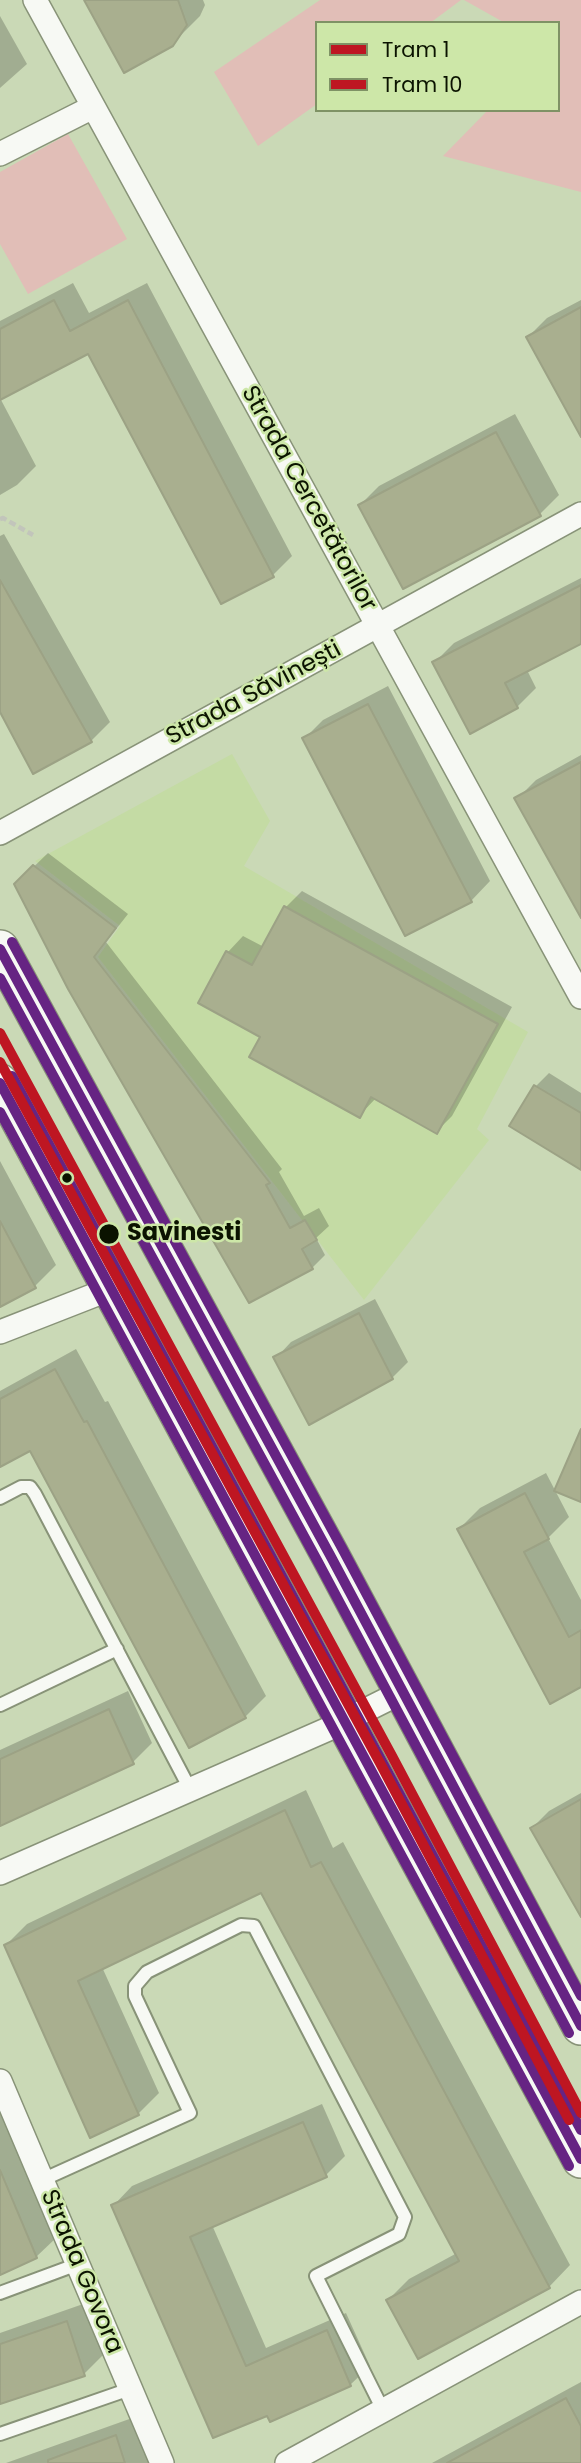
<!DOCTYPE html>
<html>
<head>
<meta charset="utf-8">
<style>
  body { margin:0 }
  #map { position:relative; width:581px; height:2463px; overflow:hidden; background:#cad9b6; font-family:Poppins,sans-serif }
  canvas { display:block }
  .legend { position:absolute; left:315px; top:21px; width:245px; height:91px; box-sizing:border-box; background:#cde7a8; border:2px solid #7f9265; margin:0; padding:9px 12px; list-style:none; font-size:21px; color:#0b1300 }
  .legend li { display:flex; align-items:center; gap:14px; height:35px }
  .legend b { width:35px; border:2px solid #7f9265 }
</style>
</head>
<body>
<div id="map">
<canvas width="581" height="2463"></canvas>
<ul class="legend">
<li><b style="height:9px;background:#be1622"></b>Tram 1</li>
<li><b style="height:9px;background:#be1622"></b>Tram 10</li>
</ul>
</div>
<script>
const context = document.querySelector('canvas').getContext('2d');
context.lineJoin = 'round';
function fillPath(path, color) { context.fillStyle = color; context.fill(path, 'evenodd'); }
const poly = rows => new Path2D(rows.map(r => 'M' + r).join(''));
function strokePath(path, color, width, dash) { context.strokeStyle = color; context.lineWidth = width; context.lineCap = dash ? 'butt' : 'round'; context.setLineDash(dash || []); context.stroke(path); }
function drawText(font, color, halo, rows, align = 'center') {
  context.font = font + ' Poppins,sans-serif'; context.lineWidth = 5; context.setLineDash([]); context.textBaseline = 'middle'; context.strokeStyle = halo; context.fillStyle = color; for (const [text, x, y, turn = 0] of rows) {
    context.save(); context.translate(x, y); context.rotate((+turn || 0) * Math.PI / 180); context.textAlign = isNaN(turn) ? turn : align; if (halo) context.strokeText(text, 0, 0); context.fillText(text, 0, 0); context.restore();
  }
}
fillPath(poly([
  [232,754,270,821,244,866,528,1032,477,1129,489,1140,364,1300,98,957,120,926,35,861]
]), '#c4dba4');
fillPath(poly([
  [320,0,461,0,430,23,317,23,317,104,258,146,214,72],
  [464,0,581,0,581,192,443,156,488,110,558,110,558,23,505,23],
  [68,134,127,239,28,294,0,244,0,172]
]), '#e1beb7');
fillPath(poly([
  [86,0,203,0,205,5,200,16,172,44],
  [0,16,27,64,0,88],
  [73,283,89,313,147,283,292,556,273,575,89,351,0,398,36,466,17,485,0,495,0,321],
  [581,300,581,434,528,337,547,318],
  [515,414,559,495,540,514,404,587,360,505,379,486],
  [4,534,110,722,91,741,0,709,0,536],
  [581,578,581,642,527,670,536,688,517,707,435,662,454,643],
  [388,686,490,881,471,901,304,739,323,720],
  [581,755,581,915,517,799,536,780],
  [48,853,128,914,106,942,282,1169,279,1172,304,1216,319,1208,329,1226,316,1238,325,1255,312,1268,16,884],
  [302,891,512,1007,452,1116,437,1131,376,1098,359,1116,262,1036,228,952,243,936,264,947,286,907],
  [549,1073,581,1093,581,1168,512,1125,536,1086],
  [0,1161,56,1265,35,1286,0,1305],
  [375,1299,408,1362,392,1378,276,1358,291,1342],
  [76,1349,105,1402,108,1401,266,1696,245,1717,31,1448,0,1465,0,1391],
  [546,1473,569,1517,548,1538,581,1600,581,1685,459,1529,480,1508],
  [128,1691,152,1743,133,1762,0,1824,0,1750],
  [306,1790,333,1848,343,1842,570,2265,549,2287,388,2300,409,2279,457,2253,262,1890,102,1967,159,2093,138,2114,6,1945,27,1924],
  [581,1793,581,1913,532,1828,549,1811],
  [322,2104,345,2156,326,2175,212,2225,266,2348,346,2313,370,2366,350,2385,271,2420,113,2206,132,2186],
  [0,2107,56,2238,36,2257,0,2273],
  [86,2303,103,2355,84,2374,0,2403,0,2333],
  [581,2382,581,2463,432,2463],
  [135,2417,150,2463,6,2463]
]), '#0003');
const building = poly([
  [84,0,178,0,187,25,173,46,124,73,84,0],
  [54,300,70,331,128,300,274,577,221,604,88,354,0,400,0,329,54,300],
  [581,307,581,437,526,337,581,307],
  [496,432,541,516,403,589,358,505,496,432],
  [0,580,92,742,33,774,0,712,0,580],
  [581,585,581,644,505,683,518,708,470,734,432,662,581,585],
  [368,704,472,902,405,936,302,738,368,704],
  [581,762,581,918,514,798,581,762],
  [33,865,116,928,94,957,270,1183,266,1185,290,1228,305,1220,317,1240,302,1249,313,1269,249,1303,68,989,14,884,33,865],
  [284,906,498,1024,437,1134,371,1097,360,1118,249,1057,260,1037,198,1003,226,951,252,965,284,906],
  [534,1085,581,1113,581,1170,509,1126,534,1085],
  [0,1221,36,1288,0,1307,0,1221],
  [359,1313,393,1379,309,1425,273,1357,359,1313],
  [55,1369,84,1422,87,1421,246,1718,189,1748,30,1451,0,1467,0,1399,55,1369],
  [581,1429,581,1502,554,1491,581,1429],
  [525,1493,549,1539,524,1552,569,1637,581,1630,581,1687,550,1704,457,1529,525,1493],
  [109,1709,134,1764,0,1826,0,1759,109,1709],
  [581,1799,581,1917,530,1828,581,1799],
  [285,1810,311,1867,321,1862,550,2288,418,2359,386,2300,459,2261,261,1893,78,1981,139,2115,90,2138,4,1945,285,1810],
  [303,2122,327,2177,190,2237,246,2366,327,2330,351,2386,270,2422,267,2416,213,2438,111,2205,303,2122],
  [0,2170,37,2258,0,2275,0,2170],
  [67,2321,85,2376,0,2404,0,2344,67,2321],
  [566,2398,581,2426,581,2463,447,2463,566,2398],
  [116,2435,125,2463,48,2463,48,2460,116,2435]
]);
fillPath(building, '#a9af8f');
strokePath(building, '#9ca285', 2);
const lane = poly([
  [0,1498,21,1487,30,1487,35,1494,191,1791],
  [0,1705,117,1649],
  [42,2180,190,2113,135,1996,135,1986,147,1972,241,1925,254,1926,405,2217,399,2234,316,2276,384,2412],
  [0,2293,78,2264],
  [0,2434,130,2389]
]);
const street = poly([
  [35,0,581,997],
  [0,154,93,107],
  [0,833,581,514],
  [0,1332,110,1289],
  [0,1873,326,1730,404,1691],
  [0,2081,162,2463],
  [287,2463,581,2302]
]);
const primary = poly([
  [0,949,330,1555,581,2026],
  [0,1083,581,2159]
]);
strokePath(lane, '#889378', 16);
strokePath(street, '#889378', 26);
strokePath(primary, '#889378', 40);
strokePath(poly([
  [0,519,3,518,33,535]
]), '#c2c5bb', 4.5, [7, 3.5]);
strokePath(lane, '#f7f9f4', 12);
strokePath(street, '#f7f9f4', 23);
strokePath(primary, '#f7f9f4', 37);
strokePath(poly([
  [0,949,330,1555,581,2026],
  [0,1083,581,2159]
]), '#662483', 10);
strokePath(poly([
  [0,978,318,1562,569,2033],
  [0,1112,569,2166]
]), '#662483', 10);
strokePath(poly([
  [12,942,342,1548,581,1996],
  [12,1076,581,2130]
]), '#662483', 10);
strokePath(poly([
  [0,1033,392,1756,581,2113]
]), '#be1622', 10);
strokePath(poly([
  [0,1062,380,1763,569,2120]
]), '#be1622', 10);
for (const [x, y, r, color] of [
  [67,1178,6,"#0b1300"],
  [109,1234,11,"#0b1300"]
]) { const dot = new Path2D(); dot.arc(x, y, r, 0, 2 * Math.PI); context.fillStyle = color; context.fill(dot); strokePath(dot, '#cde7a8', 2.5); }
drawText('24px', '#0b1300', '#cde7a8', [
  ["Strada Cercetătorilor",308,499,61],
  ["Strada Săvinești",254,694,-28],
  ["Strada Govora",81,2272,67]
]);
drawText('bold 24px', '#0b1300', '#cde7a8', [
  ["Savinesti",127,1234]
], 'left');
</script>
</body>
</html>
